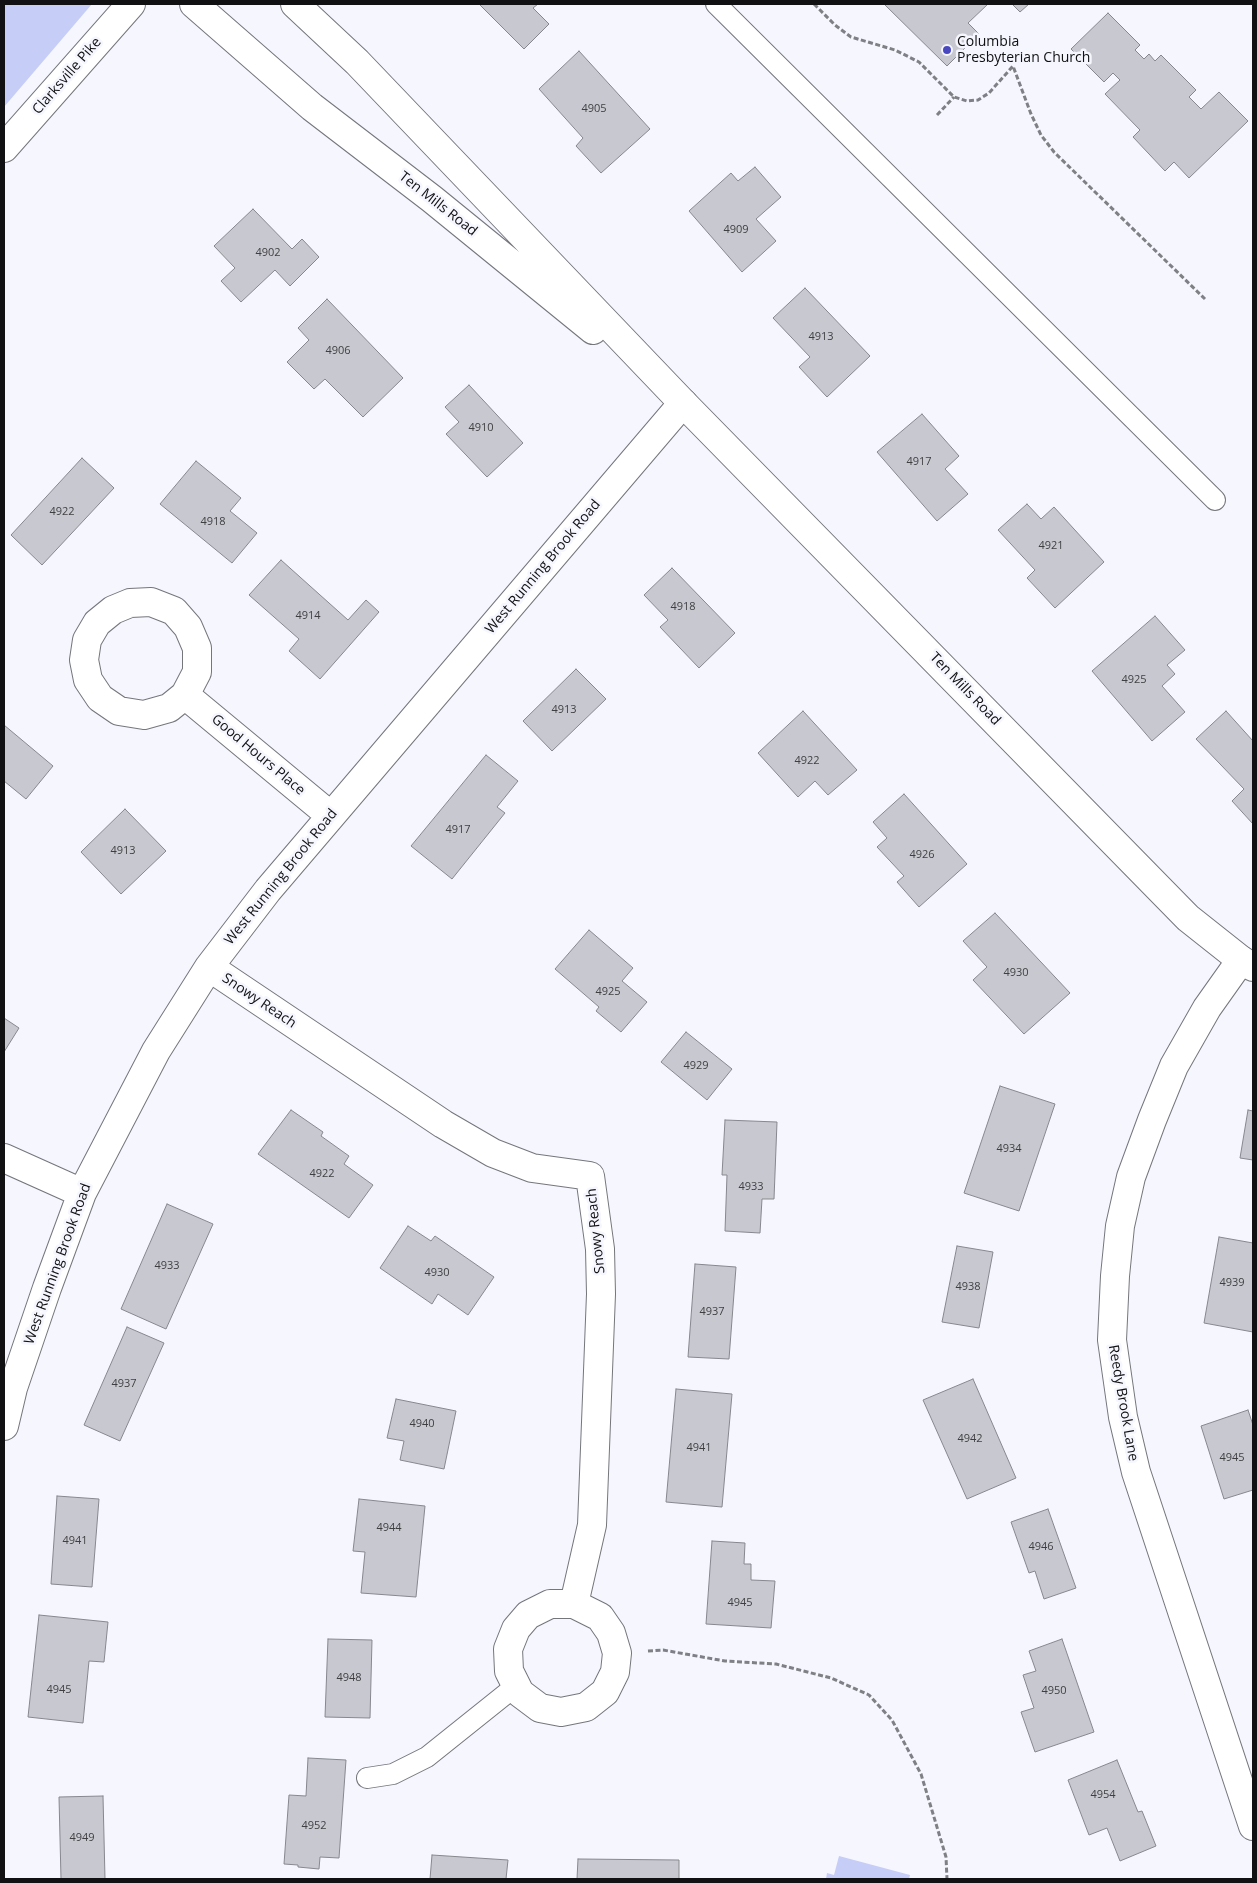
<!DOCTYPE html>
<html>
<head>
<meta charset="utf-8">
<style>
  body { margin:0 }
  #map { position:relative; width:1257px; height:1883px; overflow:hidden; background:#f5f6fe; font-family:"Open Sans",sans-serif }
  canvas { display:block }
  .frame { position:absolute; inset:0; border:5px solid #111113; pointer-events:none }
</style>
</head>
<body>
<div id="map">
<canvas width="1257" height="1883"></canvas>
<div class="frame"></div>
</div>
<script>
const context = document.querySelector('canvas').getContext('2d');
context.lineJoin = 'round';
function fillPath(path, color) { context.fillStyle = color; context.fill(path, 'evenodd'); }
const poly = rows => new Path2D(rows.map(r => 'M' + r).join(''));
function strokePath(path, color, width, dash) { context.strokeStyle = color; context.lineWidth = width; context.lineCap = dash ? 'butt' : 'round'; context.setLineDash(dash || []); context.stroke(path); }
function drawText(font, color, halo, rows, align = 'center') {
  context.font = font + ' "Open Sans",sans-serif'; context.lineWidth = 5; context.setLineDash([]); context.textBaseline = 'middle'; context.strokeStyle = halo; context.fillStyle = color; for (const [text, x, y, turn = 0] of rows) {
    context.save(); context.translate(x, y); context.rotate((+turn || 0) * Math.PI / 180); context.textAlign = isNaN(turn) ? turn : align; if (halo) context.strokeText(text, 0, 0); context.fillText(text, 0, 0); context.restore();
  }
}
fillPath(poly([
  [4,4,92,4,4,107],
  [839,1856,910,1875,909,1879,826,1879,827,1873,834,1875]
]), '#c6cdf6');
const building = poly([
  [479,4,538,4,533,8,549,24,524,49,479,4],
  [884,4,988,4,968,23,979,34,947,66,884,4],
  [1012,4,1029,4,1020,12,1012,4],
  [1108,13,1140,45,1135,50,1144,59,1149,54,1155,61,1161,55,1196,90,1189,97,1201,109,1219,92,1248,121,1189,178,1174,162,1165,171,1133,137,1140,130,1105,94,1120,80,1113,73,1104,82,1071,49,1108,13],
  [579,51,650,129,601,173,576,146,583,138,539,89,579,51],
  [755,167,781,197,756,219,776,241,742,272,689,211,731,173,738,181,755,167],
  [253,209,292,249,302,239,319,257,290,286,275,270,241,302,221,281,235,268,214,246,253,209],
  [805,288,870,356,827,397,799,367,810,357,773,318,805,288],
  [327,299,403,378,363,417,325,379,314,389,287,362,309,340,298,328,327,299],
  [469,385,523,443,487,477,446,434,459,422,445,407,469,385],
  [922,414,959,456,945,469,968,494,937,521,877,452,922,414],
  [82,458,114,488,42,565,11,535,82,458],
  [196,461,241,498,230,511,257,533,232,563,160,504,196,461],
  [1027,504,1041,519,1054,507,1104,562,1055,608,1027,578,1035,570,998,530,1027,504],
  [281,560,348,620,366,600,379,612,320,679,289,651,299,639,249,595,281,560],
  [672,568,735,633,699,668,660,627,668,620,644,595,672,568],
  [1155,616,1185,650,1167,665,1175,674,1162,686,1185,712,1152,741,1092,671,1155,616],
  [576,669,606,699,552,751,523,721,576,669],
  [803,711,857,770,828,795,815,781,798,797,758,753,803,711],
  [1226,711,1253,741,1253,824,1232,801,1244,789,1196,739,1226,711],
  [4,725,53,766,26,799,4,781,4,725],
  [486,755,518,781,497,807,505,813,452,879,411,846,486,755],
  [904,794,967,864,919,907,897,882,904,876,877,847,887,838,873,822,904,794],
  [125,809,166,851,121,894,81,852,125,809],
  [995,913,1070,993,1024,1034,973,980,987,967,963,941,995,913],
  [589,930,633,968,622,981,647,1002,621,1032,596,1011,599,1007,555,969,589,930],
  [4,1018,19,1028,4,1052,4,1018],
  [686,1032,732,1069,707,1100,661,1062,686,1032],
  [1000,1086,1055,1104,1019,1211,964,1193,1000,1086],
  [291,1110,323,1132,321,1136,349,1156,344,1164,373,1185,349,1218,258,1154,291,1110],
  [1248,1110,1253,1111,1253,1160,1240,1158,1248,1110],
  [725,1120,777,1122,774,1199,762,1199,760,1233,725,1231,727,1175,722,1175,725,1120],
  [167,1204,213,1224,166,1329,121,1309,167,1204],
  [408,1226,431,1241,435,1236,494,1277,468,1315,438,1294,432,1304,380,1268,408,1226],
  [1219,1237,1253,1243,1253,1332,1204,1323,1219,1237],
  [957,1246,993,1252,979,1328,942,1322,957,1246],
  [695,1264,736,1267,729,1359,688,1357,695,1264],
  [127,1327,164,1343,120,1441,84,1425,127,1327],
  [973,1379,1016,1478,967,1499,923,1400,973,1379],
  [676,1389,732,1394,722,1507,666,1502,676,1389],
  [396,1399,456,1411,444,1469,400,1460,404,1441,387,1438,396,1399],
  [1248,1410,1253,1425,1253,1490,1224,1499,1201,1426,1248,1410],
  [57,1496,99,1499,92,1587,51,1584,57,1496],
  [359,1499,425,1506,416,1597,361,1593,365,1552,353,1551,359,1499],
  [1048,1509,1076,1588,1044,1599,1035,1571,1029,1573,1011,1522,1048,1509],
  [712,1541,745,1543,744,1564,751,1564,751,1580,775,1581,771,1628,706,1624,712,1541],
  [39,1615,108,1622,104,1662,89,1661,83,1723,28,1717,39,1615],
  [328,1639,372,1640,370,1718,325,1717,328,1639],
  [1062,1639,1094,1732,1035,1752,1021,1712,1034,1708,1023,1675,1036,1671,1029,1651,1062,1639],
  [308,1758,346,1760,339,1858,320,1857,319,1869,298,1867,298,1865,284,1864,289,1795,306,1796,308,1758],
  [1117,1760,1138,1812,1142,1811,1156,1846,1120,1861,1107,1828,1089,1835,1068,1780,1117,1760],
  [103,1796,105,1879,61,1879,59,1797,103,1796],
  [432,1855,508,1860,506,1879,430,1879,432,1855],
  [578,1859,679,1860,679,1879,577,1879,578,1859]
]);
fillPath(building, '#c8c9d0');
strokePath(building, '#87888f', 1);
const lane = poly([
  [716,4,1215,500],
  [367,1778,393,1774,427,1757,517,1685]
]);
const street = poly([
  [185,695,169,708,144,715,119,711,100,698,88,680,84,660,87,640,97,623,113,610,130,603,151,602,174,611,188,627,197,648,197,672,185,695,331,816],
  [1241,960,1207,1008,1174,1066,1152,1120,1131,1177,1120,1226,1115,1276,1112,1340,1123,1417,1136,1472,1253,1826],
  [209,967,443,1124,493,1153,532,1168,590,1176,600,1249,601,1294,592,1525,574,1604,550,1604,528,1615,516,1629,508,1649,509,1671,520,1693,540,1708,561,1712,586,1707,605,1692,615,1672,617,1653,611,1633,600,1617,574,1604],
  [4,1158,82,1193],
  [4,1426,13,1388,47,1288,82,1193,156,1051,209,967,268,890,683,403]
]);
const secondary = poly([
  [194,4,312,107,432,199,593,330],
  [295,4,357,62,683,403,1188,918,1241,960,1253,967]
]);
const primary = poly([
  [4,148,131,4]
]);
strokePath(lane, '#75767c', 22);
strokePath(street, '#75767c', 30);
strokePath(secondary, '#75767c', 30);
strokePath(primary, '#75767c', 30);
strokePath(poly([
  [814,4,835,25,851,37,895,50,919,62,954,97,967,101,978,100,989,93,1013,66,1031,114,1041,135,1054,152,1205,299],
  [937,115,954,97],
  [648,1651,663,1650,725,1661,776,1664,831,1678,869,1695,892,1720,921,1774,946,1857,947,1879]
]), '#7f8085', 3, [5, 2.5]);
strokePath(lane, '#fff', 20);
strokePath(street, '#fff', 28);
strokePath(secondary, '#fff', 28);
strokePath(primary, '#fff', 28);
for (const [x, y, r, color] of [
  [947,50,5,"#4a48be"]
]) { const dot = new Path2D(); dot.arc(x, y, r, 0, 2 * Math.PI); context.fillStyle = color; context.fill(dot); strokePath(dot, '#f5f6fe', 2); }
drawText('11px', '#3f3f42', null, [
  ["4905",594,109],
  ["4909",736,230],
  ["4902",268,253],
  ["4913",821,337],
  ["4906",338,351],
  ["4910",481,428],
  ["4917",919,462],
  ["4922",62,512],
  ["4918",213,522],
  ["4921",1051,546],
  ["4918",683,607],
  ["4914",308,616],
  ["4925",1134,680],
  ["4913",564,710],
  ["4922",807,761],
  ["4917",458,830],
  ["4913",123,851],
  ["4926",922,855],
  ["4930",1016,973],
  ["4925",608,992],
  ["4929",696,1066],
  ["4934",1009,1149],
  ["4922",322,1174],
  ["4933",751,1187],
  ["4933",167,1266],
  ["4930",437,1273],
  ["4939",1232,1283],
  ["4938",968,1287],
  ["4937",712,1312],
  ["4937",124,1384],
  ["4940",422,1424],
  ["4942",970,1439],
  ["4941",699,1448],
  ["4945",1232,1458],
  ["4944",389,1528],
  ["4941",75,1541],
  ["4946",1041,1547],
  ["4945",740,1603],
  ["4948",349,1678],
  ["4945",59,1690],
  ["4950",1054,1691],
  ["4954",1103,1795],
  ["4952",314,1826],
  ["4949",82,1838]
]);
drawText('14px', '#111113', '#f5f6fe', [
  ["Columbia",957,42],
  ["Presbyterian Church",957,58]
], 'left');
drawText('14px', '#111113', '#f5f6fe', [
  ["Clarksville Pike",67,76,-49],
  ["Ten Mills Road",438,204,38],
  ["West Running Brook Road",543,567,-50],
  ["Ten Mills Road",965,689,46],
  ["Good Hours Place",258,755,40],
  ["West Running Brook Road",281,877,-51],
  ["Snowy Reach",259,1001,34],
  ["Snowy Reach",596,1231,-96],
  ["West Running Brook Road",58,1264,-70],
  ["Reedy Brook Lane",1123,1403,80]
]);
</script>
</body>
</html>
